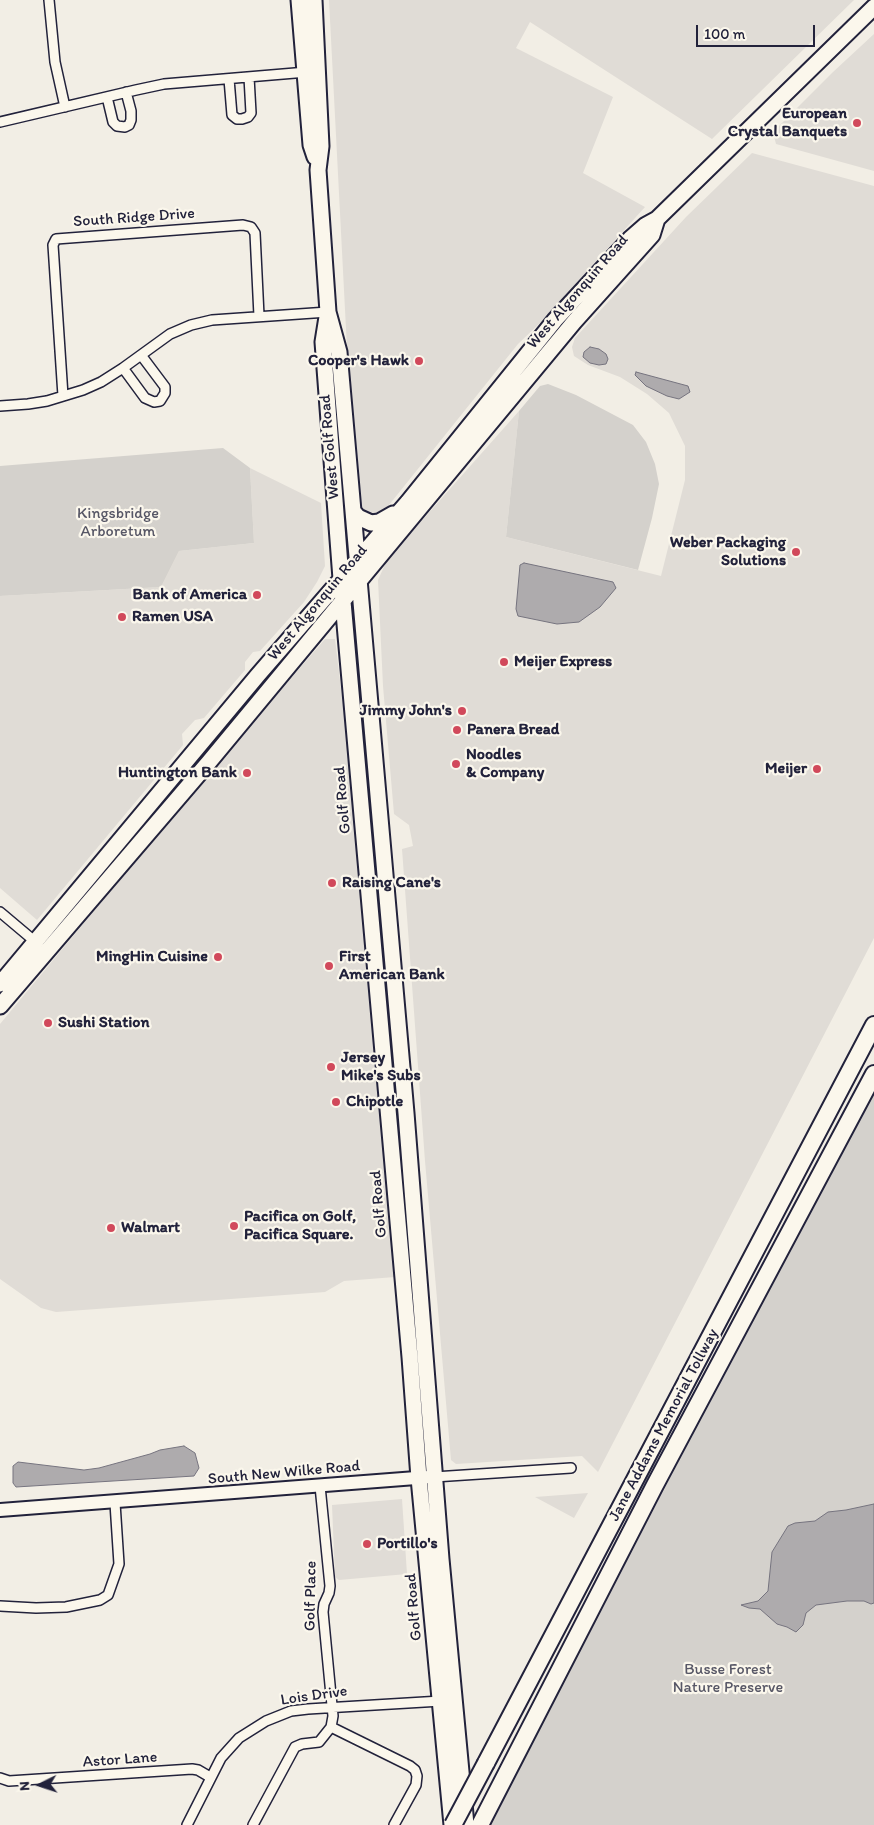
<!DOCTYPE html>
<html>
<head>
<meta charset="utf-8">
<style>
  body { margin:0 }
  #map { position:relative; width:874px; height:1825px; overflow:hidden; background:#f2eee5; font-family:Itim,sans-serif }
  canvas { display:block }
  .north { position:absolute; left:15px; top:1760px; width:50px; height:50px; -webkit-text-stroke:4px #fbf7ec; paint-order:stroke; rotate:266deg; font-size:14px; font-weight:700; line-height:20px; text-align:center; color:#22223b }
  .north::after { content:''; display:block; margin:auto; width:18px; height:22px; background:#22223b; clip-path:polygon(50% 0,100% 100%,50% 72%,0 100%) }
  .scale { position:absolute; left:696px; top:25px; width:119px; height:22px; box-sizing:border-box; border:2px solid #22223b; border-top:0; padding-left:6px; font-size:15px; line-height:18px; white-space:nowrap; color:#22223b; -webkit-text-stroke:4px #fbf7ec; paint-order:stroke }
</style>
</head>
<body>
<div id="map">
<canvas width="874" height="1825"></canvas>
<div class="north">N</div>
<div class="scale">100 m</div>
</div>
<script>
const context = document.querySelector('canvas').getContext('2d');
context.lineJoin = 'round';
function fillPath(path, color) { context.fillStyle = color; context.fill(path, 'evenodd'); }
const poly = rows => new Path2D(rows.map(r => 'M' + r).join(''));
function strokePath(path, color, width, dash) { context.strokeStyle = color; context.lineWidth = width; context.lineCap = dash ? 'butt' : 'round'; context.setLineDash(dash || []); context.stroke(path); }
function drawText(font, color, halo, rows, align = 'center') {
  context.font = font + ' Itim,sans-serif'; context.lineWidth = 4.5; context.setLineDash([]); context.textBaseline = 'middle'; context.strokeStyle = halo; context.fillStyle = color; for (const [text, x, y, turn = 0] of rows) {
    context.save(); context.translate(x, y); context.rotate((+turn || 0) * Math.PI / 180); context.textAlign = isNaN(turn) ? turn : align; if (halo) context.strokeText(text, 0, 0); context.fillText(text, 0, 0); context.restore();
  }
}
fillPath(poly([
  [329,0,854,0,712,139,530,22,516,48,613,97,583,173,645,207,542,321,518,344,381,515,376,517,358,512,355,503],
  [874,34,874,171,776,144,773,132,833,72],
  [752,153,874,186,874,938,598,1472,582,1456,456,1464,451,1460,425,1161,402,849,413,846,409,825,394,814,383,686,378,580,387,560,519,411,506,537,661,576,685,480,685,446,669,413,647,394,620,377,588,365,574,356,572,347,575,338,686,217],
  [250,468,321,503,325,566,317,582,304,602,260,651,253,652,245,662,245,670,204,718,195,720,182,734,183,745,37,920,0,888,0,596,161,587,179,551,254,543],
  [325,639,335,639,360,847,395,1277,344,1281,325,1292,56,1312,41,1308,0,1279,0,1024,206,776],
  [588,1493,574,1518,535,1497],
  [402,1499,407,1574,339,1580,335,1577,332,1505]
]), '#e0dcd6');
fillPath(poly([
  [548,384,576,395,633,425,646,442,655,464,659,484,652,518,638,570,506,537,519,411,540,386],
  [223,448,250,468,254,543,179,551,161,587,0,596,0,466],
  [874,1074,874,1825,481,1825]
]), '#d4d1cc');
const water = poly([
  [590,347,599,349,606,354,608,359,606,364,599,365,590,363,583,357,584,352,590,347],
  [636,372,688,386,690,392,679,399,667,396,646,386,635,375,636,372],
  [524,563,613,582,616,588,600,607,579,622,557,624,518,616,516,609,520,565,524,563],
  [184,1446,195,1453,199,1468,194,1476,16,1487,13,1483,13,1466,18,1462,84,1470,99,1468,150,1454,160,1450,184,1446],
  [874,1504,874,1603,871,1604,864,1601,847,1601,816,1605,806,1613,803,1625,796,1632,787,1627,777,1624,760,1609,749,1608,741,1605,758,1601,768,1591,772,1552,788,1526,795,1523,815,1521,828,1512,846,1510,874,1504]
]);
fillPath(water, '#aeabad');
strokePath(water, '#76747f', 1);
const minor = poly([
  [49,0,55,62,65,107],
  [229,79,232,115,237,119,242,119,248,117,251,113,249,77],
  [107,97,113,122,117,126,125,127,129,125,131,120,131,111,126,92],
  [0,122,136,90,164,84,307,72],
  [123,368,145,398,154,402,160,401,165,393,165,387,141,355],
  [63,396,53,245,56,239,243,225,251,227,255,233,259,316],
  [0,406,28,404,47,401,83,390,101,382,123,368,170,334,191,325,212,320,328,312],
  [0,912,38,944],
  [434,1477,571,1468],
  [0,1606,36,1608,66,1607,100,1600,108,1595,119,1564,115,1503],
  [331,1727,410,1766,415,1770,417,1776,416,1785,394,1825],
  [0,1778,9,1781,192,1769,198,1770,210,1777],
  [187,1825,221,1758,239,1738,266,1721,291,1711,308,1709,441,1701],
  [253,1825,295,1747,302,1744,319,1742,331,1727,333,1716,323,1612,324,1604,329,1593,330,1586,320,1486]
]);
const secondary = poly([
  [0,1510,429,1477]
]);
const primary = poly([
  [299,0,311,145,315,157],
  [314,0,321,146,318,170,328,312,339,352,406,1113,441,1559,466,1825],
  [327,317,323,342,341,579,410,1357,419,1478,452,1825],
  [353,511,358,517,371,523,379,522,393,514],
  [0,984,258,675,408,502,555,320,630,239,646,225,657,219,874,7],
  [0,1006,209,762,574,322,652,235,657,219]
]);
const motorway = poly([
  [486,1763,874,1025],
  [480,1825,655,1485,874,1074]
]);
strokePath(minor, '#22223b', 12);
strokePath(secondary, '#22223b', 16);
strokePath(primary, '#22223b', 19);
strokePath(motorway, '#22223b', 20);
strokePath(minor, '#fbf7ec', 9);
strokePath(secondary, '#fbf7ec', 12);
strokePath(primary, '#fbf7ec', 15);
strokePath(motorway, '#fbf7ec', 16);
const motorwayBridge = poly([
  [453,1825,486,1763]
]);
strokePath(motorwayBridge, '#22223b', 20, []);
strokePath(motorwayBridge, '#fbf7ec', 16);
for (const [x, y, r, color] of [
  [857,123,5,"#d1495b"],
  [419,361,5,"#d1495b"],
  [796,552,5,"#d1495b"],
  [257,595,5,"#d1495b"],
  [122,617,5,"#d1495b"],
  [504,662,5,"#d1495b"],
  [462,711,5,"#d1495b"],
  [457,730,5,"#d1495b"],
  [456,764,5,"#d1495b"],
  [817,769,5,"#d1495b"],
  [247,773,5,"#d1495b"],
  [332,883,5,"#d1495b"],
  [218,957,5,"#d1495b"],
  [329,966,5,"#d1495b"],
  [48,1023,5,"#d1495b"],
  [331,1067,5,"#d1495b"],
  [336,1102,5,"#d1495b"],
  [234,1226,5,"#d1495b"],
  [111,1228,5,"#d1495b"],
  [367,1544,5,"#d1495b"]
]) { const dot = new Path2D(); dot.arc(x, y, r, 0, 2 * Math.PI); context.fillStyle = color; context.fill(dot); strokePath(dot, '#fbf7ec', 2); }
drawText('bold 16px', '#22223b', '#fbf7ec', [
  ["European",847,114,"right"],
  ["Crystal Banquets",847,132,"right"],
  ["Cooper's Hawk",409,361,"right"],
  ["Weber Packaging",786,543,"right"],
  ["Solutions",786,561,"right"],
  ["Bank of America",247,595,"right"],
  ["Ramen USA",132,617],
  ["Meijer Express",514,662],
  ["Jimmy John's",452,711,"right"],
  ["Panera Bread",467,730],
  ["Noodles",466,755],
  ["& Company",466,773],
  ["Meijer",807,769,"right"],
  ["Huntington Bank",237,773,"right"],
  ["Raising Cane's",342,883],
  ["MingHin Cuisine",208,957,"right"],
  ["First",339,957],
  ["American Bank",339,975],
  ["Sushi Station",58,1023],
  ["Jersey",341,1058],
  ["Mike's Subs",341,1076],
  ["Chipotle",346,1102],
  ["Pacifica on Golf,",244,1217],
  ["Pacifica Square.",244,1235],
  ["Walmart",121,1228],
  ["Portillo's",377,1544]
], 'left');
drawText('16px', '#22223b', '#fbf7ec', [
  ["South Ridge Drive",134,218,-4],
  ["West Algonquin Road",578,292,-49],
  ["West Golf Road",330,447,-95],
  ["West Algonquin Road",318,603,-50],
  ["Golf Road",343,800,-95],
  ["Golf Road",379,1204,-95],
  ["Jane Addams Memorial Tollway",664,1425,-62],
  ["South New Wilke Road",284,1473,-5],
  ["Golf Place",311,1596,-89],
  ["Golf Road",414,1607,-95],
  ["Lois Drive",314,1696,-8],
  ["Astor Lane",120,1760,-4]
]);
drawText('16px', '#575766', '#fbf7ec', [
  ["Kingsbridge",118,514],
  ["Arboretum",118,532],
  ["Busse Forest",728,1670],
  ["Nature Preserve",728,1688]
]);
</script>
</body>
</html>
